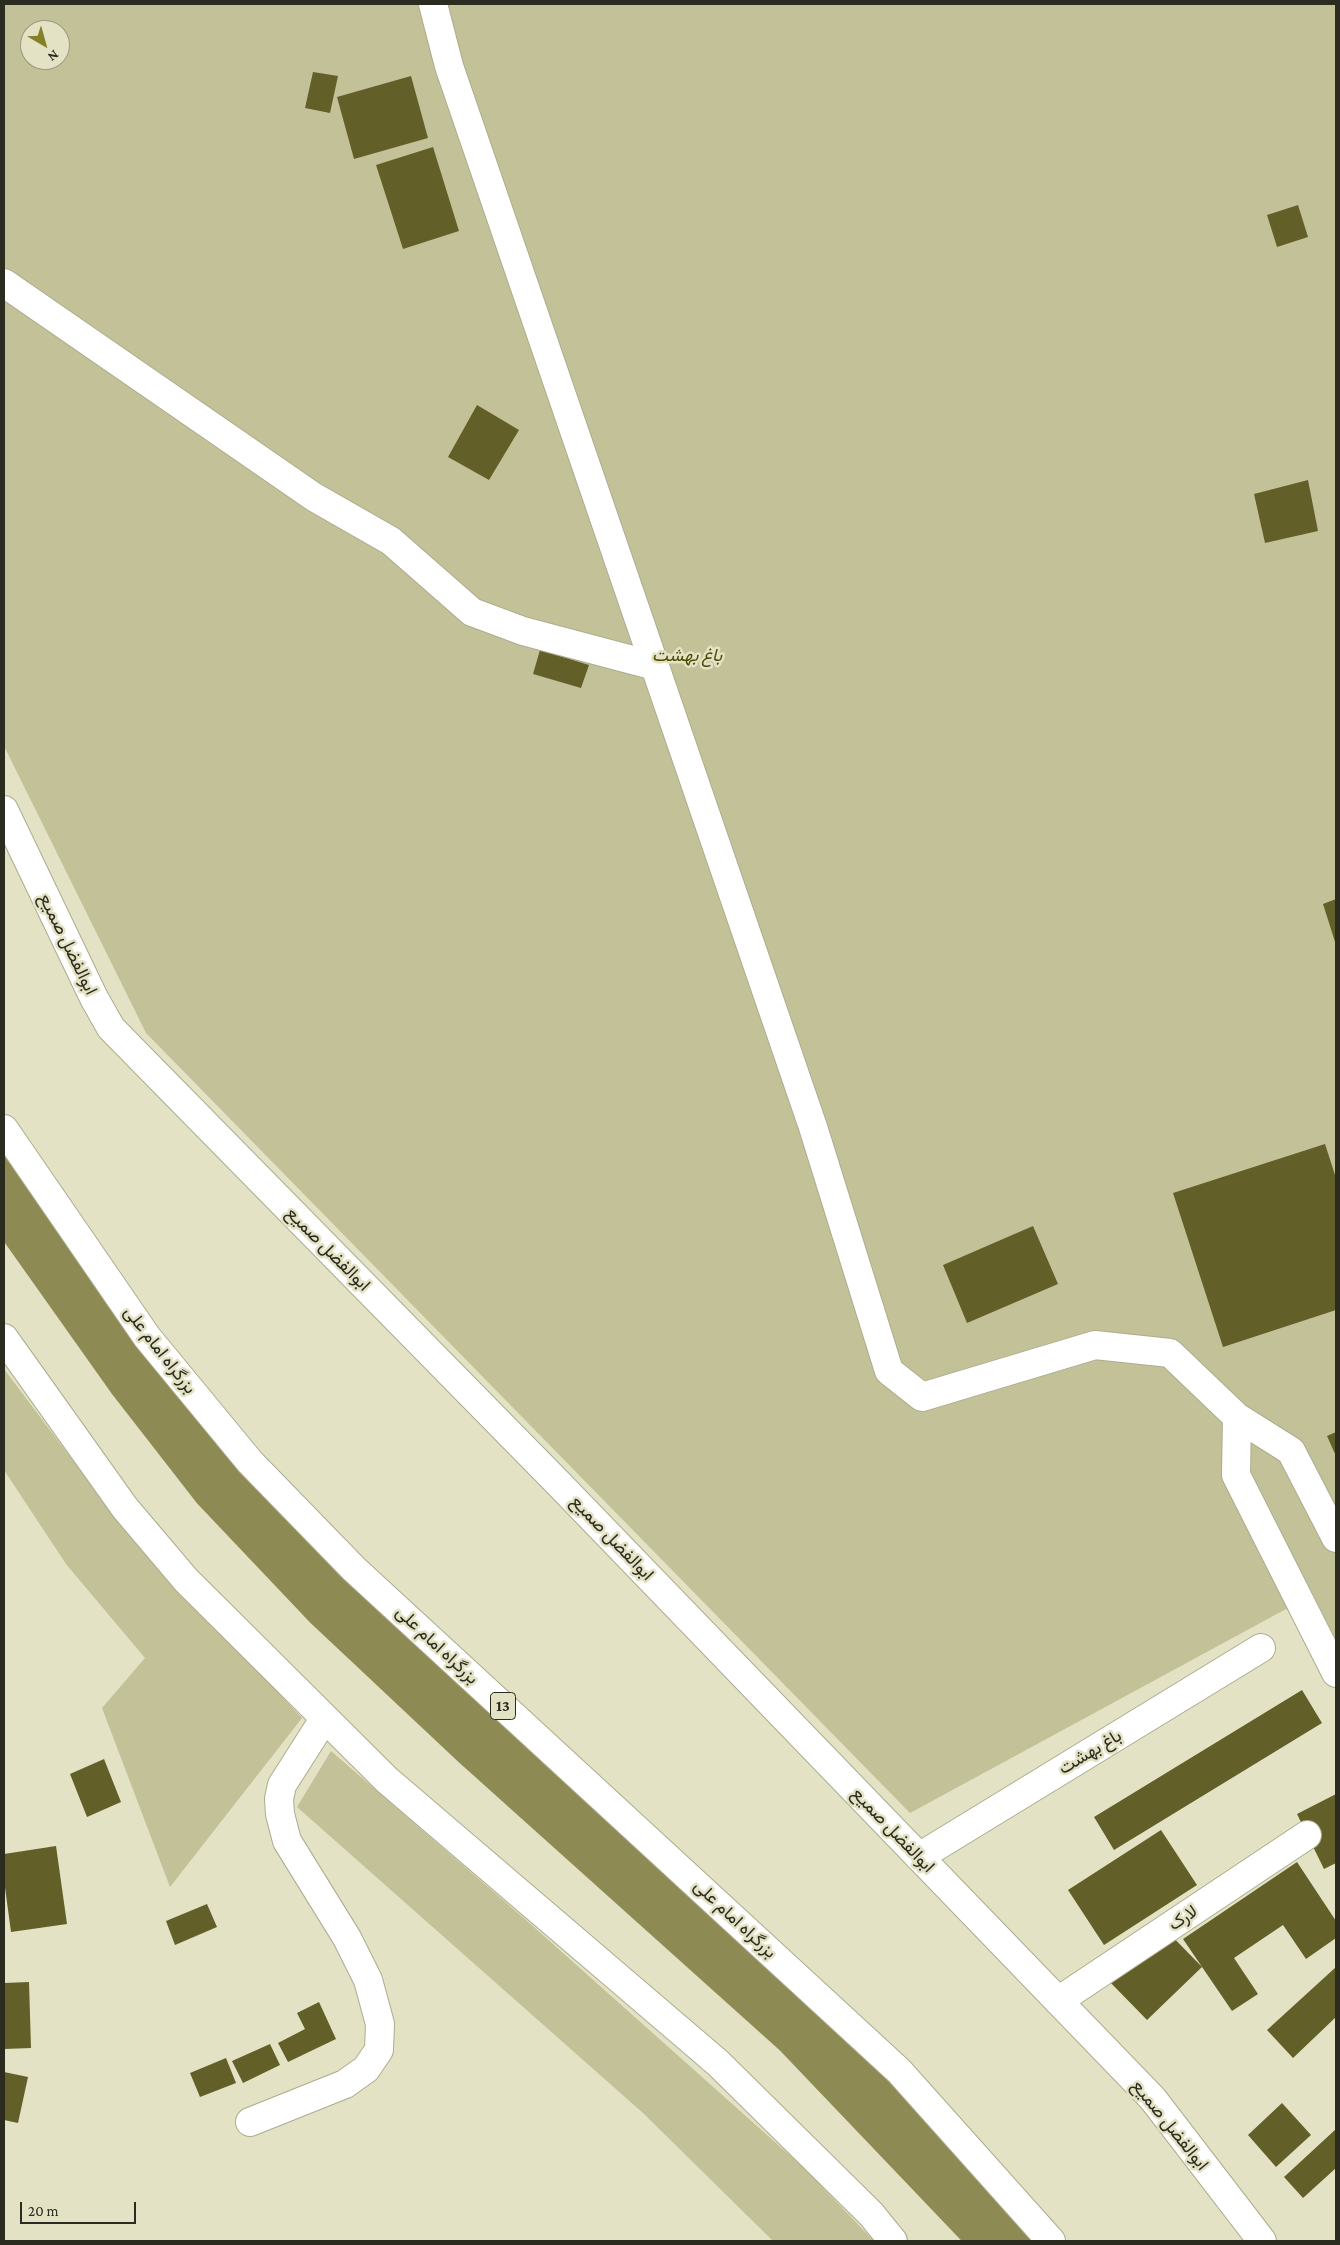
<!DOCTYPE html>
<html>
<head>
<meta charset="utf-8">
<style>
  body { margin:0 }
  #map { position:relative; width:1340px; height:2245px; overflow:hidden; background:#e3e2c4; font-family:"Crimson Pro",serif }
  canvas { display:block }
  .frame { position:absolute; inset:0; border:5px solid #2c2b20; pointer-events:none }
  .north { position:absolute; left:20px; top:20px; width:50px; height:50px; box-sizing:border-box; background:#e3e2c4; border:1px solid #9a9982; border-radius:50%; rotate:142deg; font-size:14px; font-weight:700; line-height:20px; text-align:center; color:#2c2b20 }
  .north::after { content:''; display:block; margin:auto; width:18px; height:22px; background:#868028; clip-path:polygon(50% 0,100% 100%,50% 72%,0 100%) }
  .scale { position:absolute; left:20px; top:2202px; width:116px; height:22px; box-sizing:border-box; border:2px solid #2c2b20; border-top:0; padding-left:6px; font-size:15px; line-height:18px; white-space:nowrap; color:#2c2b20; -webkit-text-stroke:4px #e3e2c4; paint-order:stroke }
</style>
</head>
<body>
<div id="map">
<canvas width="1340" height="2245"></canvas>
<div class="frame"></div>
<div class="north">N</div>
<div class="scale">20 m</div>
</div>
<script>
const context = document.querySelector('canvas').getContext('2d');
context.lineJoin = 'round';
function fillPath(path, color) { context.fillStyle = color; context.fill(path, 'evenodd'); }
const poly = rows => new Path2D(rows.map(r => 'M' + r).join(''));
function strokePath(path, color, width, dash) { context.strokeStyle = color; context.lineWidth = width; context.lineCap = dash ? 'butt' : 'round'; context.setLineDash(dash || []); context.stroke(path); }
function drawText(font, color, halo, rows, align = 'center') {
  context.font = font + ' "Crimson Pro",Vazirmatn,serif'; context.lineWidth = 5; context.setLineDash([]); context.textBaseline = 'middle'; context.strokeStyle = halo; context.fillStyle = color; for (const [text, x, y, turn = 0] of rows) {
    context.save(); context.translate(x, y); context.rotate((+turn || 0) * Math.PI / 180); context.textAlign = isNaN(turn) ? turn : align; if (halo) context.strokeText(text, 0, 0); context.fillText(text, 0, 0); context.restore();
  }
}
fillPath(poly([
  [4,4,1336,4,1336,1653,1286,1609,910,1813,146,1033,4,746],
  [30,30,60,30,60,60,30,60],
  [4,1369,123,1527,302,1718,170,1887,102,1708,145,1658,66,1564,4,1470],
  [331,1751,526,1920,804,2168,874,2241,773,2241,643,2113,297,1807]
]), '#c3c197');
strokePath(poly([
  [4,1181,140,1373,224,1481,334,1597,483,1737,805,2026,992,2222,1006,2241]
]), '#8e8a54', 70);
fillPath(poly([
  [313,72,338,76,330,113,305,108],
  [411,76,428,138,354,159,337,97],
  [433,147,459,231,403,249,376,165],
  [1298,205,1308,237,1277,247,1267,215],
  [477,405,519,430,489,480,448,457],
  [1308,480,1318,531,1265,543,1254,494],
  [540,650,589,665,581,688,533,674],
  [1336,899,1336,945,1323,904],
  [1325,1144,1336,1178,1336,1310,1223,1347,1173,1193],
  [1033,1226,1058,1284,967,1323,943,1265],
  [1336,1432,1336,1456,1327,1436],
  [1302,1690,1322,1723,1114,1850,1094,1817],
  [104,1759,121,1802,87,1817,70,1774],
  [1336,1794,1336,1863,1324,1869,1297,1814],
  [1161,1830,1197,1885,1104,1945,1068,1890],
  [56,1846,67,1924,11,1932,4,1880,4,1854],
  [1297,1862,1336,1921,1336,1938,1306,1959,1283,1925,1234,1958,1258,1994,1232,2011,1183,1939],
  [207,1904,217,1927,175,1945,166,1921],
  [1164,1928,1202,1967,1147,2020,1109,1981],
  [1336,1967,1336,2017,1293,2058,1267,2030],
  [29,1982,31,2048,4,2049,4,1983],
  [319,2002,336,2039,288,2062,278,2043,305,2029,297,2013],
  [270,2044,280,2065,243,2083,232,2061],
  [226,2058,236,2083,200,2097,190,2073],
  [4,2072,28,2077,18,2123,4,2120],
  [1282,2103,1311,2135,1276,2167,1248,2135],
  [1336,2129,1336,2168,1303,2198,1284,2177]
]), '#635f29');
const minor = poly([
  [433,4,449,66,813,1127,889,1371,922,1397,1095,1345,1170,1353,1237,1417,1291,1451,1336,1538],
  [4,283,314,497,391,541,472,612,523,631,655,666],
  [4,810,94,998,111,1028,561,1486,1153,2099,1262,2241],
  [1237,1417,1236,1475,1336,1673],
  [919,1857,1261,1648],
  [1058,2001,1307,1835],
  [250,2122,345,2084,366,2069,379,2050,380,2024,368,1980,347,1938,287,1841,280,1814,279,1799,282,1785,324,1719]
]);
const highway = poly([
  [4,1129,147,1337,250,1462,354,1569,899,2071,1051,2241],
  [4,1338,125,1508,186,1580,387,1780,718,2063,871,2214,893,2241]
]);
strokePath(minor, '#adac8f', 30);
strokePath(highway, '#adac8f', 30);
strokePath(minor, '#fff', 28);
strokePath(highway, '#fff', 28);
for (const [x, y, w] of [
  [503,1706,25]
]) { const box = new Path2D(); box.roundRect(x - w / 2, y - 13.5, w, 27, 4); context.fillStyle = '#e3e2c4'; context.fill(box); strokePath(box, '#2c2b20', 1); }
drawText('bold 16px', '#2c2b20', null, [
  ["13",503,1706]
]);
drawText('italic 18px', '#504c06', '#e3e2c4', [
  ["باغ بهشت",687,655]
]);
drawText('18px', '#2c2b20', '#e3e2c4', [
  ["ابوالفضل صمیع",68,944,64],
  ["ابوالفضل صمیع",328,1249,45],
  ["بزرگراه امام علی",160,1350,52],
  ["ابوالفضل صمیع",612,1538,46],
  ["بزرگراه امام علی",437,1645,43],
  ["باغ بهشت",1090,1752,-31],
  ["ابوالفضل صمیع",893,1830,46],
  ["لارک",1183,1918,-34],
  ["بزرگراه امام علی",735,1919,43],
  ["ابوالفضل صمیع",1170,2125,51]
]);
</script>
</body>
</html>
